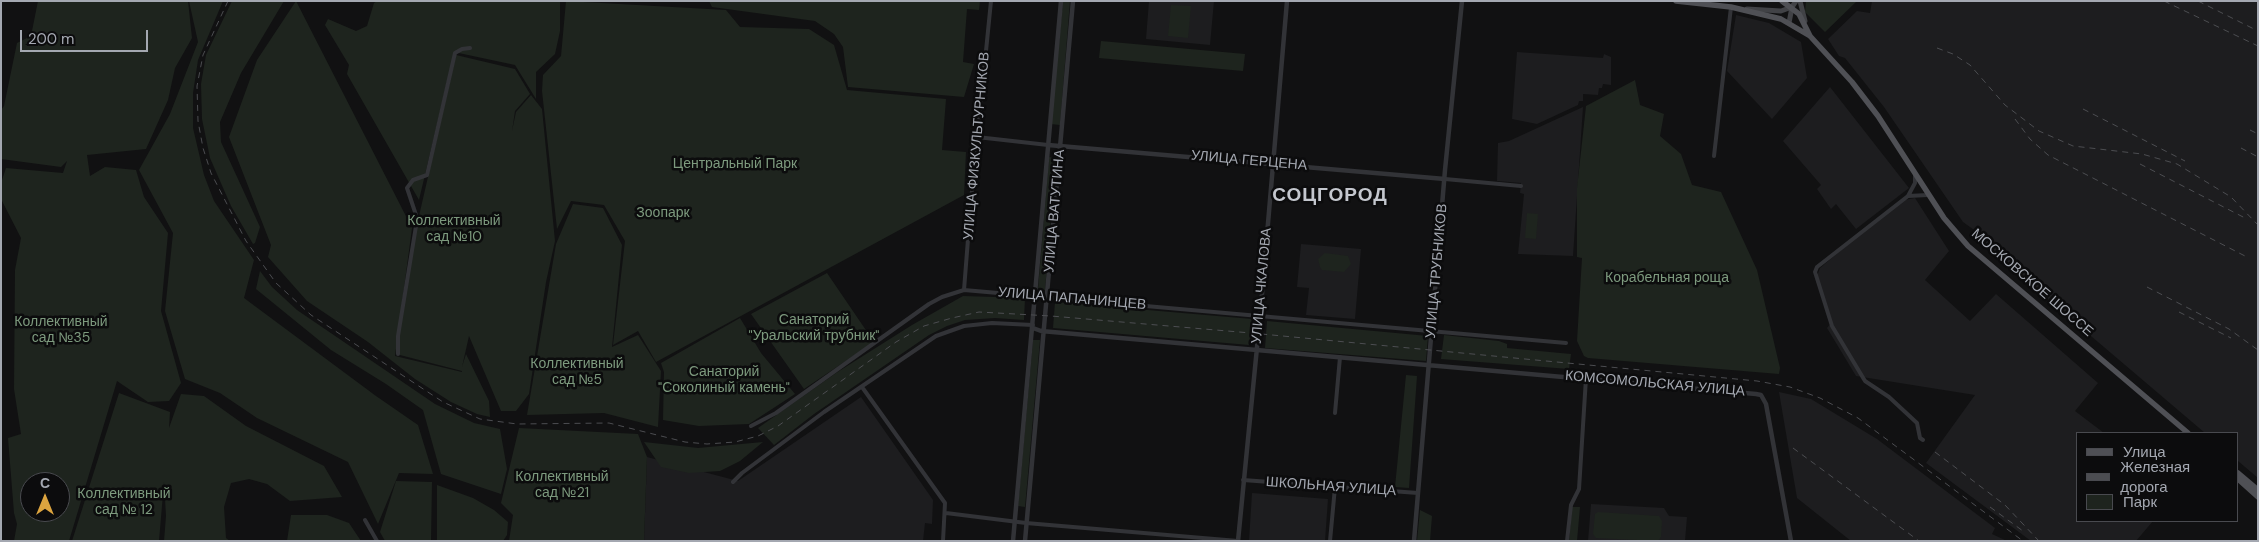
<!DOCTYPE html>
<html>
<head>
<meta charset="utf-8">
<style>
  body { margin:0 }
  #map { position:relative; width:2259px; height:542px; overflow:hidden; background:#111112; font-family:"DM Sans",sans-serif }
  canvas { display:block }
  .frame { position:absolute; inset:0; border:2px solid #a4a8b1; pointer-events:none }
  .legend { position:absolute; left:2076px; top:432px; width:162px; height:90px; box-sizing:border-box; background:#0c0c0d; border:1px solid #494a4f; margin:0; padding:6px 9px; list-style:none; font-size:15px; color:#a4a8b1 }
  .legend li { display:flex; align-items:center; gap:10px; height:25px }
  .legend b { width:25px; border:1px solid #494a4f }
  .north { position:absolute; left:20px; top:472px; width:50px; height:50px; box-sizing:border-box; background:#0c0c0d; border:1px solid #494a4f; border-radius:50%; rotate:0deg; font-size:14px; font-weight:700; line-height:20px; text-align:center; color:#a4a8b1 }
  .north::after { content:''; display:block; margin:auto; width:18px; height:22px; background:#dca43f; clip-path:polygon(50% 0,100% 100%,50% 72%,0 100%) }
  .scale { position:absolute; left:20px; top:30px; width:128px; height:22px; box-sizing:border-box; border:2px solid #a4a8b1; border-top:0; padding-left:6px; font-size:15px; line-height:18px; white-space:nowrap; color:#a4a8b1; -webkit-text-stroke:4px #0c0c0d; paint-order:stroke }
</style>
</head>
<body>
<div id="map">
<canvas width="2259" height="542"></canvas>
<div class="frame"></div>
<ul class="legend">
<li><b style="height:6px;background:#4f5055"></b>Улица</li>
<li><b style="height:6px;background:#4c4d51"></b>Железная дорога</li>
<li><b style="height:14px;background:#1e241e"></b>Парк</li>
</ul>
<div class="north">С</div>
<div class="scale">200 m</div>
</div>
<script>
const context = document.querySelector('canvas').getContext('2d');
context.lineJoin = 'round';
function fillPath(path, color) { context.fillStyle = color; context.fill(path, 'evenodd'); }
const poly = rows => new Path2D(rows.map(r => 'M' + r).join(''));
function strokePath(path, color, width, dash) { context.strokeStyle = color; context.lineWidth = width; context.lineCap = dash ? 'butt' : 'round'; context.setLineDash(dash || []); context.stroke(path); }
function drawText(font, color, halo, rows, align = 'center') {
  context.font = font + ' "DM Sans",sans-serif'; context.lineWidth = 5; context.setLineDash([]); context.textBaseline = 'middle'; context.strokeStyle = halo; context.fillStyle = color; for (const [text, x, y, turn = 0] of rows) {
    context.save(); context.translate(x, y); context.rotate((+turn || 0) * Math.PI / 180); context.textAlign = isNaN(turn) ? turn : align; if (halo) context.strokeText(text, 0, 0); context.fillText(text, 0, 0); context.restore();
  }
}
fillPath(poly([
  [1149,1,1214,1,1210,45,1146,39],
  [1872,1,2258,1,2258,478,2238,461,2238,433,2205,433,1984,245,1988,240,1963,222,1884,107,1845,58,1839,56,1828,39,1857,11,1870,13],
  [1736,15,1769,23,1801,42,1807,78,1772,119,1727,71],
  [1517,52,1603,58,1604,54,1611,57,1611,85,1603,84,1602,88,1599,88,1598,95,1583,94,1583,101,1579,101,1578,105,1537,124,1512,119],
  [1830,87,1909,188,1856,229,1836,204,1831,209,1817,189,1821,185,1783,141],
  [1583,107,1573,256,1518,254,1524,194,1520,193,1521,183,1497,181,1498,143,1509,141],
  [1915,198,1949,251,1925,280,1970,321,1996,294,2098,383,2075,411,2104,433,2078,433,2078,521,2153,521,2136,541,2031,541,1926,463,1975,395,1856,376,1827,328,1831,323,1817,276,1820,268,1861,233,1904,200],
  [1301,244,1361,249,1355,319,1306,315,1309,288,1297,287],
  [1779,392,1811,399,1877,439,1995,528,1992,534,2007,541,1851,541,1797,498],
  [861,397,933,500,932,524,925,523,923,541,644,541,647,457,738,481],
  [1252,493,1328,499,1325,541,1249,541],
  [1591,504,1664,508,1669,516,1687,517,1685,541,1588,541]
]), '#1d1d1f');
fillPath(poly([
  [38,1,188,1,192,38,175,68,168,100,146,149,87,155,90,176,105,167,136,170,144,197,168,233,161,311,181,383,169,401,148,402,117,381,69,541,14,541,17,524,14,513,8,438,21,434,14,389,15,270,21,238,1,199,1,183,6,168,63,173,67,161,61,167,1,159,1,110,4,106,17,43,31,36],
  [30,482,60,482,60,512,30,512],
  [189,1,223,1,198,60,193,93,193,128,204,175,214,201,254,260,244,298,376,396,418,425,433,474,399,473,378,524,348,462,257,418,220,393,185,379,165,311,173,233,139,170,170,114,198,42],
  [232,1,284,1,241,73,220,122,221,142,260,227,255,243,253,244,231,206,210,158,202,119,201,84,206,55],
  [296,1,412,228,395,356,462,372,462,371,396,354,416,229,456,55,515,69,530,94,515,111,512,131,516,112,531,95,542,109,555,241,546,282,529,394,516,411,501,411,469,336,462,367,466,354,489,401,490,417,477,414,451,402,415,379,368,342,307,301,268,257,271,245,229,137,257,60],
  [377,1,560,1,560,31,555,54,536,72,536,99,515,65,454,52,419,200,347,74,349,65,325,25,328,19,356,31,367,26,374,3],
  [566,1,726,10,740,27,809,29,834,45,847,90,946,99,942,150,966,152,964,195,656,362,638,331,613,345,625,241,604,205,571,201,557,229,542,91,543,75,561,56],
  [709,1,980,1,979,10,967,9,963,62,974,64,964,97,848,87,843,47,834,34,815,21,712,7],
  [1063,1,1070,1,1060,125,1051,124],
  [1806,1,1860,1,1856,2,1825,32,1805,12],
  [1171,5,1191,6,1188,38,1168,36],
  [1101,41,1245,54,1243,71,1099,58],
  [1635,80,1640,105,1664,114,1660,136,1681,154,1692,185,1721,192,1757,270,1780,368,1779,374,1588,358,1584,356,1577,341,1582,258,1577,257,1577,188,1586,106],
  [1049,157,1056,158,1045,290,1038,289],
  [573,204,603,208,622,245,612,347,638,335,661,371,658,427,604,413,527,415,556,244],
  [1527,213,1538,214,1536,239,1525,238],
  [1325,253,1348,256,1351,264,1344,272,1322,270,1320,267,1318,259],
  [260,271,272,287,297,310,435,404,474,423,500,429,507,469,501,494,441,474,423,410,386,384,331,350,256,289],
  [827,273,874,342,804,389,751,314],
  [963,296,1025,298,1024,320,995,318,965,320,947,326,929,335,814,414,774,445,758,428,836,373,912,325],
  [1055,302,1252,319,1249,345,1053,328],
  [740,318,761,353,795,394,749,424,699,426,663,420,664,372,661,363],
  [1267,321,1428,336,1426,361,1265,348],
  [1444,335,1499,341,1507,344,1507,348,1571,354,1569,369,1441,359],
  [1033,340,1040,340,1025,507,1018,506],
  [1406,375,1417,376,1409,488,1395,487],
  [119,393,170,412,169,428,181,394,204,396,246,426,324,466,342,497,290,501,267,484,249,479,231,483,224,507,226,538,230,541,164,541,166,516,164,482,159,541,72,541],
  [519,428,638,434,647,457,644,541,509,541,513,515,501,503],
  [644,442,698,448,763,442,740,461,720,471,689,473,661,467],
  [396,481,432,482,431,541,385,541,380,532],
  [437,485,473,498,494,510,508,522,507,535,503,541,437,541],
  [1572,507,1580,507,1577,541,1569,541],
  [1420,510,1432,516,1430,541,1417,541],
  [1598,512,1659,516,1662,521,1661,537,1658,541,1596,538,1593,534,1595,514],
  [291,515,327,515,349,523,361,541,287,541]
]), '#1e241e');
strokePath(poly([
  [977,137,1048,145],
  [1714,156,1731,7],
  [1915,174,1915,183,1908,196,1817,267,1815,272,1832,326,1865,381,1889,397,1917,423,1920,438,1923,440],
  [1445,179,1521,186],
  [1908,196,1928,195],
  [964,290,971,201,991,1],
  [398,354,398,336,416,226,416,215,407,188,413,180,427,175,455,53,462,49,470,48],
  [862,387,945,503,943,541],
  [1335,413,1340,357],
  [751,426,776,413,929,304,942,297,964,290,1566,343],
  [1243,480,1418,493],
  [733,482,742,473,824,412,936,336,964,326,992,323,1033,325],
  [946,513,1026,523,1238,541],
  [365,520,377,541],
  [1330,541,1335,487],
  [1567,541,1571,505,1579,489,1586,378]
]), '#323337', 4);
strokePath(poly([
  [1048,145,1445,179],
  [1033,328,1041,331,1756,394,1761,395,1766,404,1791,541],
  [1013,541,1061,1],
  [1025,541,1073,1],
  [1238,541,1260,317,1287,1],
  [1414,541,1445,170,1462,1]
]), '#323337', 4.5);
strokePath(poly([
  [1800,1,1805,21],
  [1747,9,1781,11,1792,7,1796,1],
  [1789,23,1792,7]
]), '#414246', 5);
strokePath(poly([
  [1676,1,1731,7,1781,19,1810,36,1852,82,1878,116,1944,218,1968,246,2188,433],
  [1782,1,1799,14,1810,36],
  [2238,473,2258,490],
  [2238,479,2258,497]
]), '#4f5055', 5.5);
strokePath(poly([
  [228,1,203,55,197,86,198,121,203,148,211,173,246,241,276,283,311,315,443,402,480,419,517,424,609,423,685,442,707,444,735,442,758,436,778,426,896,342,924,326,952,318,979,312,1051,316,1251,333,1757,381,1790,387,1820,398,1858,418,2023,541],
  [2164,1,2258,46],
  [2198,1,2258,31],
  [1937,48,1953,54,1970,65,2005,105,2039,131,2073,146,2142,154,2177,164,2231,197,2258,225],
  [2083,109,2185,161],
  [2015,119,2030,139,2048,155,2245,256],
  [2250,130,2258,134],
  [2241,148,2258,157],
  [2140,164,2247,219],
  [2147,287,2229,329,2258,350],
  [2179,312,2231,338],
  [1793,448,1919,541],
  [1935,452,2005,505,2039,541],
  [1990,507,2023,531]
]), '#4c4d51', 1, [6, 5]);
drawText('14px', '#a4a8b1', '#0c0c0d', [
  ["УЛИЦА ФИЗКУЛЬТУРНИКОВ",977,146,-85],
  ["УЛИЦА ГЕРЦЕНА",1249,161,5],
  ["УЛИЦА ВАТУТИНА",1055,211,-85],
  ["УЛИЦА ТРУБНИКОВ",1437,271,-85],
  ["МОСКОВСКОЕ ШОССЕ",2032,283,41],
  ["УЛИЦА ЧКАЛОВА",1262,286,-85],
  ["УЛИЦА ПАПАНИНЦЕВ",1072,299,5],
  ["КОМСОМОЛЬСКАЯ УЛИЦА",1655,384,5],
  ["ШКОЛЬНАЯ УЛИЦА",1331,487,4]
]);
drawText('14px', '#7d9a7e', '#0c0c0d', [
  ["Центральный Парк",735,164],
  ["Зоопарк",663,213],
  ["Коллективный",454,221],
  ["сад №10",454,237],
  ["Корабельная роща",1667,278],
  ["Санаторий",814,320],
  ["\"Уральский трубник\"",814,336],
  ["Коллективный",61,322],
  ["сад №35",61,338],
  ["Коллективный",577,364],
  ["сад №5",577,380],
  ["Санаторий",724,372],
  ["\"Соколиный камень\"",724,388],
  ["Коллективный",562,477],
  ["сад №21",562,493],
  ["Коллективный",124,494],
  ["сад № 12",124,510]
]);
context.letterSpacing = '1px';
drawText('bold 19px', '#c4c7ce', '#0c0c0d', [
  ["СОЦГОРОД",1330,196]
]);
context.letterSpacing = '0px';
</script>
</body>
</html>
